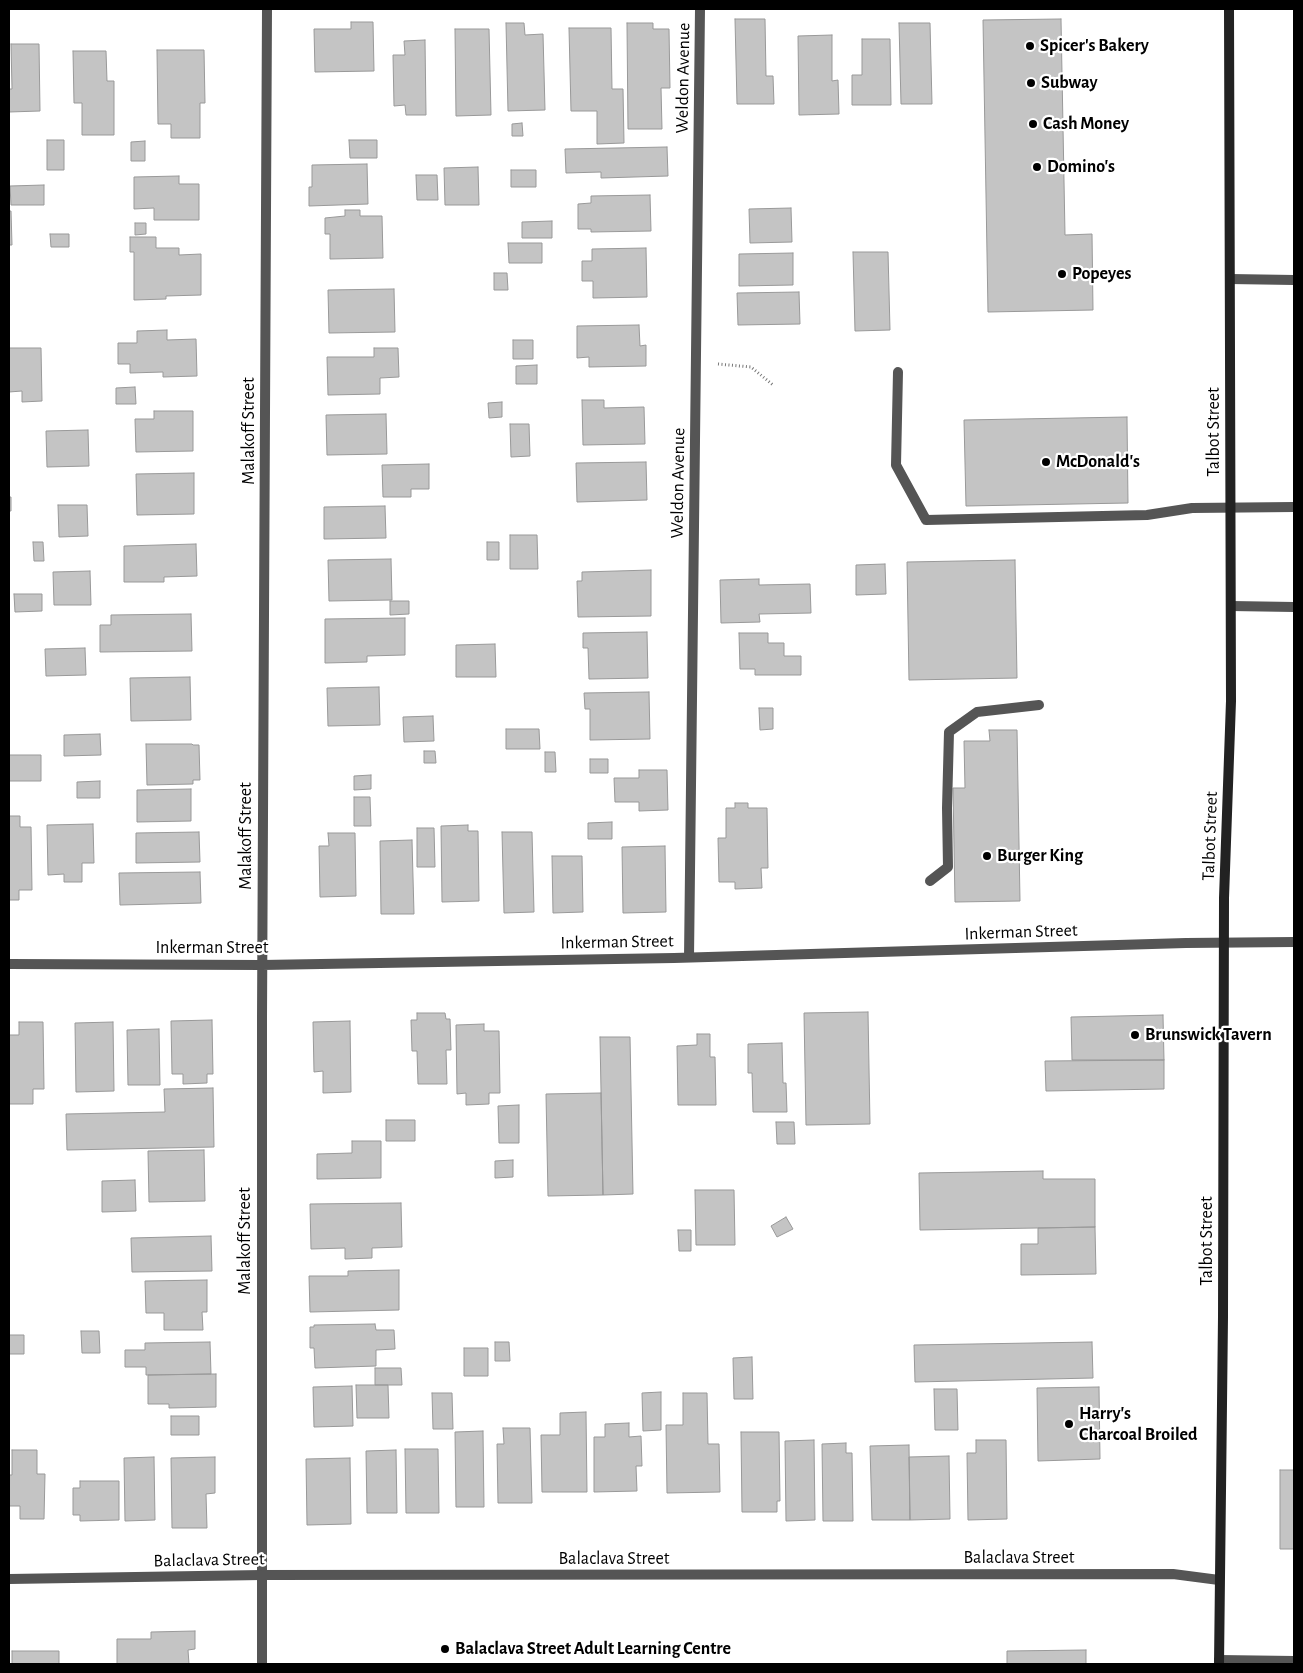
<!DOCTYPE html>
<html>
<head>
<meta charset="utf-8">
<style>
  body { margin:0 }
  #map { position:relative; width:1303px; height:1673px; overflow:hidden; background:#fff; font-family:"Alegreya Sans",sans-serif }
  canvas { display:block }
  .frame { position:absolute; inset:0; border:10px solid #000; pointer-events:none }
</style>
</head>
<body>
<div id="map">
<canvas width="1303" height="1673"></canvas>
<div class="frame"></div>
</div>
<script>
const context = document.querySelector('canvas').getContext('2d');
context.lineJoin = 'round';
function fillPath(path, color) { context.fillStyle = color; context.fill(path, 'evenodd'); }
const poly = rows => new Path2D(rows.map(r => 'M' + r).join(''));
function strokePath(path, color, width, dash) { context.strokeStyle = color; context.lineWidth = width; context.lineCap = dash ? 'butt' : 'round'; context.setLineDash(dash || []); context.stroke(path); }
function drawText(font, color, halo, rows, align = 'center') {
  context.font = font + ' "Alegreya Sans",sans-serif'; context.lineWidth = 4.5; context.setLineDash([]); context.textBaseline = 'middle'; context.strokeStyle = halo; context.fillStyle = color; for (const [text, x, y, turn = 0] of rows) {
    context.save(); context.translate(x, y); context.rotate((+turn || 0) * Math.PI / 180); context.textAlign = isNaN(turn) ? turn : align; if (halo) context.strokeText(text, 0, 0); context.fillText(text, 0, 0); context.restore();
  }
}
const building = poly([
  [735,19,765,19,766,76,773,76,774,104,737,104,735,19],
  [1061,19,1065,235,1092,234,1093,310,988,312,983,20,1061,19],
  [351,22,373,22,374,71,315,72,314,29,351,29,351,22],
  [506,23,524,23,525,35,543,34,545,110,508,111,506,23],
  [627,23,653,23,653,29,669,29,670,88,661,88,662,129,628,129,627,23],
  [899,23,930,23,932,104,901,104,899,23],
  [569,28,611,28,612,89,623,89,624,143,597,144,597,111,571,111,569,28],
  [455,29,489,29,491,115,456,116,455,29],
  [832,35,832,81,838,80,839,114,799,115,798,36,832,35],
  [862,39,890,39,891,105,852,105,852,75,862,75,862,39],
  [425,40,426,115,406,115,405,105,394,106,393,55,405,55,404,41,425,40],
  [11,44,39,44,40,111,9,112,9,89,12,89,11,44],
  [157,50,204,50,205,103,200,103,200,138,171,138,171,124,158,124,157,50],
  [73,51,106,51,107,81,114,81,114,135,82,135,82,103,74,103,73,51],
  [522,123,523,136,512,136,512,124,522,123],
  [47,140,64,140,64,170,47,170,47,140],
  [349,140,377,140,377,158,350,158,349,140],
  [145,141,145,161,131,161,131,142,145,141],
  [667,147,668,176,601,178,601,172,566,173,565,149,667,147],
  [367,164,368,204,309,206,309,187,312,187,312,165,367,164],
  [478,167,479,205,445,205,444,168,478,167],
  [511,170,536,170,536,187,511,187,511,170],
  [416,175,437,175,438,200,417,200,416,175],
  [179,176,179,184,199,184,199,220,154,220,154,208,134,209,134,177,179,176],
  [44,185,44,205,11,205,10,186,44,185],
  [650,195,651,231,591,232,591,229,578,229,578,204,591,203,591,196,650,195],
  [791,208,792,242,750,243,749,209,791,208],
  [345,210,360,210,360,216,382,216,383,258,330,259,330,234,325,234,325,218,345,216,345,210],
  [9,211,11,211,12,245,9,245,9,211],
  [552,221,552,238,522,238,522,222,552,221],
  [135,223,146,223,146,234,135,235,135,223],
  [50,234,69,234,69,247,51,247,50,234],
  [130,237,156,237,156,248,179,248,179,255,201,254,201,295,166,296,166,299,134,300,134,252,130,252,130,237],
  [508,243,542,243,542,263,509,263,508,243],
  [646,248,647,297,593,298,593,281,582,281,582,261,592,261,592,249,646,248],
  [853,252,888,252,890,330,855,331,853,252],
  [793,253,793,285,739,286,739,254,793,253],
  [494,273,507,273,508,290,494,290,494,273],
  [394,289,395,332,329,333,328,290,394,289],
  [799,292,800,324,738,325,737,293,799,292],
  [639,325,640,346,646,345,646,366,589,367,589,357,577,358,577,326,639,325],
  [167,330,167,340,196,339,197,376,163,377,163,372,130,373,130,364,118,364,118,343,137,343,137,331,167,330],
  [513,340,533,340,533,359,513,359,513,340],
  [9,348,41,348,42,401,22,402,22,391,9,392,9,348],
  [374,348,398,348,399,377,380,378,380,394,328,395,327,357,374,357,374,348],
  [537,365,537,384,516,384,516,366,537,365],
  [135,387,136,404,116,404,116,388,135,387],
  [582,400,604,400,604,408,644,407,645,444,583,445,582,400],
  [502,402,502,417,489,418,488,403,502,402],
  [154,411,193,411,193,451,136,452,135,419,154,419,154,411],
  [386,414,387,454,327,455,326,415,386,414],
  [1127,417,1128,503,966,506,964,420,1127,417],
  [510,424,529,424,530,456,511,457,510,424],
  [88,430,89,466,47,467,46,431,88,430],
  [646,462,647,500,577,502,576,463,646,462],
  [429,464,429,489,411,489,411,497,383,497,382,465,429,464],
  [194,473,194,514,137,515,136,474,194,473],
  [9,497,11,497,11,511,9,511,9,497],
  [58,505,87,505,88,536,59,537,58,505],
  [385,506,386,538,324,539,324,507,385,506],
  [510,535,537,535,538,569,510,569,510,535],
  [33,542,43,542,44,561,34,561,33,542],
  [487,542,499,542,499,560,487,560,487,542],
  [196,544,197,576,164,577,164,582,124,582,124,546,196,544],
  [391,559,392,600,329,601,328,560,391,559],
  [1015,560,1017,678,909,680,907,562,1015,560],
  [885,564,886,594,856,595,856,565,885,564],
  [651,570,651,616,578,617,577,581,582,581,582,572,651,570],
  [90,571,91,605,54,605,53,572,90,571],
  [759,579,759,585,810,584,811,613,759,614,760,622,721,623,720,580,759,579],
  [14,594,42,594,42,611,15,612,14,594],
  [390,601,409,601,409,614,390,615,390,601],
  [191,614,192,651,100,652,100,625,111,625,111,615,191,614],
  [405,618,405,655,367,656,367,662,325,663,325,619,405,618],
  [647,632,648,678,589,679,588,648,583,648,583,633,647,632],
  [739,633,768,633,768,643,784,643,784,656,801,656,801,675,755,675,755,669,740,669,739,633],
  [495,644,496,677,456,677,456,645,495,644],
  [85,648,86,675,46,676,45,649,85,648],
  [190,677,191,720,131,721,130,678,190,677],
  [379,687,380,725,328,726,327,688,379,687],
  [649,692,650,739,590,740,590,709,585,709,584,693,649,692],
  [759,708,773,708,773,729,760,730,759,708],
  [433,716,434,741,404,742,403,717,433,716],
  [506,729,539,729,540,749,506,749,506,729],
  [989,730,1017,730,1020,901,955,902,953,788,965,788,964,741,990,741,989,730],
  [100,734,101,755,64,756,64,735,100,734],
  [146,744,192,744,193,745,199,745,200,780,193,780,193,784,147,785,146,744],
  [424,751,435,751,436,763,424,763,424,751],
  [545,752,555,752,556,772,545,772,545,752],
  [9,755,41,755,41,781,9,781,9,755],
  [590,759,608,759,608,773,590,773,590,759],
  [639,770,667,770,668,810,639,811,639,802,615,802,614,778,639,778,639,770],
  [371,775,371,789,354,790,354,776,371,775],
  [100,781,100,798,77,798,77,782,100,781],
  [191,789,191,821,137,822,137,790,191,789],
  [354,797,370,797,371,826,354,826,354,797],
  [735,803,748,803,748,808,767,808,768,868,761,868,762,888,735,889,735,882,719,882,718,838,726,838,726,808,735,808,735,803],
  [9,816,20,816,20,827,31,827,32,890,19,890,19,900,9,900,9,816],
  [612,822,612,839,588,839,588,823,612,822],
  [93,824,94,863,82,863,82,882,64,882,64,874,48,875,47,825,93,824],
  [468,825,468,831,478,831,479,901,442,902,441,826,468,825],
  [417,828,434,828,435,867,417,867,417,828],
  [199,832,200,862,136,863,136,833,199,832],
  [502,832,532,832,534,912,504,913,502,832],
  [328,833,355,833,356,896,320,897,319,846,329,846,328,833],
  [412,840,414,914,381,914,380,841,412,840],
  [665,846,666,912,623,913,622,847,665,846],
  [552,856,582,856,583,912,553,913,552,856],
  [200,872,201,903,120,905,119,873,200,872],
  [868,1012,870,1124,806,1125,804,1013,868,1012],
  [417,1013,445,1013,446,1019,450,1019,451,1050,446,1050,447,1084,418,1084,417,1051,412,1051,411,1020,417,1020,417,1013],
  [1163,1015,1164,1060,1072,1060,1071,1017,1163,1015],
  [212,1020,213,1074,207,1074,207,1083,183,1084,183,1074,172,1074,171,1021,212,1020],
  [350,1021,351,1092,323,1093,323,1071,314,1072,313,1022,350,1021],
  [19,1022,43,1022,44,1089,33,1089,33,1104,9,1104,9,1035,19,1035,19,1022],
  [113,1022,114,1091,76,1092,75,1023,113,1022],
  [484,1024,484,1031,499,1031,500,1093,489,1093,489,1104,466,1105,466,1093,457,1094,456,1025,484,1024],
  [159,1029,160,1085,128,1085,127,1030,159,1029],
  [697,1034,710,1034,710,1057,715,1057,716,1105,678,1105,677,1046,697,1045,697,1034],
  [600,1037,630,1037,633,1194,603,1195,600,1037],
  [782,1043,783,1083,786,1083,787,1112,753,1112,752,1073,748,1073,748,1044,782,1043],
  [1164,1060,1164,1089,1046,1091,1045,1061,1164,1060],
  [213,1088,214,1147,67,1150,66,1114,165,1112,164,1089,213,1088],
  [601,1093,603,1195,548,1196,546,1094,601,1093],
  [519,1105,519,1143,499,1143,498,1106,519,1105],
  [386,1120,415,1120,415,1141,386,1141,386,1120],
  [776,1122,794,1122,795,1144,777,1144,776,1122],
  [352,1141,381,1141,381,1178,317,1179,317,1154,352,1153,352,1141],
  [204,1150,205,1201,149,1202,148,1151,204,1150],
  [513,1160,513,1177,495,1178,495,1161,513,1160],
  [1043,1171,1043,1179,1095,1179,1095,1227,920,1230,919,1173,1043,1171],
  [135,1180,136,1211,102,1212,102,1181,135,1180],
  [695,1190,734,1190,735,1245,696,1245,695,1190],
  [401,1203,402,1247,372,1248,372,1258,345,1259,345,1248,311,1249,310,1204,401,1203],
  [786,1217,793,1229,777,1237,771,1226,786,1217],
  [1095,1227,1096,1274,1021,1275,1021,1244,1038,1244,1038,1228,1095,1227],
  [678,1230,691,1230,691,1251,679,1251,678,1230],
  [211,1236,212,1271,132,1272,131,1238,211,1236],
  [399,1270,399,1310,310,1312,309,1276,348,1276,348,1271,399,1270],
  [207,1280,207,1312,202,1312,203,1330,164,1330,164,1313,146,1313,145,1281,207,1280],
  [375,1324,376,1330,394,1330,395,1349,376,1350,376,1366,315,1368,314,1348,310,1348,310,1327,314,1327,314,1325,375,1324],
  [81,1331,99,1331,100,1353,82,1353,81,1331],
  [9,1335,24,1335,24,1354,9,1354,9,1335],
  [210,1342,211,1374,146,1375,146,1367,125,1367,125,1350,145,1350,145,1343,210,1342],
  [495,1342,509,1342,510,1361,495,1361,495,1342],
  [1092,1342,1093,1378,915,1382,914,1345,1092,1342],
  [464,1348,488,1348,488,1376,464,1376,464,1348],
  [752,1357,753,1399,734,1399,733,1358,752,1357],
  [375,1368,401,1368,402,1385,375,1385,375,1368],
  [216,1374,216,1407,169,1408,169,1404,148,1404,148,1375,216,1374],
  [356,1385,388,1385,389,1418,357,1418,356,1385],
  [352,1386,353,1426,314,1427,313,1387,352,1386],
  [1099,1387,1100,1459,1038,1461,1037,1388,1099,1387],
  [934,1389,957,1389,958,1430,935,1430,934,1389],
  [661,1392,661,1430,643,1431,642,1393,661,1392],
  [432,1393,452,1393,453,1429,433,1429,432,1393],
  [683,1393,707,1393,708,1444,719,1444,720,1492,667,1493,666,1425,683,1425,683,1393],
  [586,1412,587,1492,542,1492,541,1435,560,1435,560,1413,586,1412],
  [171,1416,199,1416,199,1435,171,1435,171,1416],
  [629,1423,629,1437,641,1436,642,1466,636,1466,637,1491,594,1492,594,1437,605,1437,605,1424,629,1423],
  [503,1428,530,1428,532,1503,498,1503,497,1444,504,1444,503,1428],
  [483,1431,484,1507,456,1507,455,1432,483,1431],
  [741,1432,779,1432,780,1501,777,1501,777,1512,742,1512,741,1432],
  [814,1440,815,1520,786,1521,785,1441,814,1440],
  [976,1440,1006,1440,1007,1519,968,1520,967,1453,976,1453,976,1440],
  [846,1443,846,1453,852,1453,853,1521,823,1521,822,1444,846,1443],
  [909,1445,910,1520,872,1520,870,1446,909,1445],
  [405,1449,438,1449,439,1513,406,1513,405,1449],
  [12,1450,37,1450,37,1474,45,1474,44,1519,20,1519,20,1506,9,1506,9,1475,12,1475,12,1450],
  [396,1450,397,1513,367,1513,366,1451,396,1450],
  [949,1456,950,1519,910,1520,909,1457,949,1456],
  [154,1457,155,1520,125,1521,124,1458,154,1457],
  [215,1457,215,1493,206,1494,207,1528,172,1528,171,1458,215,1457],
  [350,1458,351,1524,307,1525,306,1459,350,1458],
  [1280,1470,1294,1470,1294,1549,1280,1549,1280,1470],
  [80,1481,119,1481,119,1520,80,1521,80,1515,73,1515,73,1488,80,1488,80,1481],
  [195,1631,195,1649,188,1650,189,1664,117,1664,117,1639,151,1639,151,1632,195,1631],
  [1086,1650,1086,1664,1007,1664,1007,1651,1086,1650],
  [12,1651,59,1651,59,1664,12,1664,12,1651]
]);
fillPath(building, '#c4c4c4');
strokePath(building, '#999', 1);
strokePath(poly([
  [718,364,751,367,773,385]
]), '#777', 3, [1, 2.5]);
strokePath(poly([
  [1230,279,1294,280],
  [898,372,896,465,926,520,1147,515,1192,508,1294,507],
  [1231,606,1294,607],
  [930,881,948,867,947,808,949,732,977,712,1039,705],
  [1219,1660,1294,1661]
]), '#555', 10);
strokePath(poly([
  [689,957,700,9],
  [9,964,262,965,674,958,1186,943,1294,942],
  [262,1664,262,1015,267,9]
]), '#555', 10);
strokePath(poly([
  [9,1579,262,1575,1173,1574,1219,1580]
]), '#555', 10);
strokePath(poly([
  [1219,1664,1223,1317,1224,898,1231,701,1229,9]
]), '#222', 10);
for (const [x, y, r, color] of [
  [1030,46,5,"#000"],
  [1031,83,5,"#000"],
  [1033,124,5,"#000"],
  [1037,167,5,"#000"],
  [1062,274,5,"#000"],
  [1046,462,5,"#000"],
  [987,856,5,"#000"],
  [1135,1035,5,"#000"],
  [1069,1424,5,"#000"],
  [445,1649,5,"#000"]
]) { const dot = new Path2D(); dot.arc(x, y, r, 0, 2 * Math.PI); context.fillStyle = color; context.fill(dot); strokePath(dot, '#fff', 2); }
drawText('bold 18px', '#000', '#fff', [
  ["Spicer's Bakery",1040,46],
  ["Subway",1041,83],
  ["Cash Money",1043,124],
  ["Domino's",1047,167],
  ["Popeyes",1072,274],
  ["McDonald's",1056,462],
  ["Burger King",997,856],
  ["Brunswick Tavern",1145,1035],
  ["Harry's",1079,1414],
  ["Charcoal Broiled",1079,1435],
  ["Balaclava Street Adult Learning Centre",455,1649]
], 'left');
drawText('18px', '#000', '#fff', [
  ["Weldon Avenue",683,78,-89],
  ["Malakoff Street",249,431,-90],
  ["Talbot Street",1214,432,-90],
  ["Weldon Avenue",678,483,-89],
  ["Malakoff Street",246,836,-90],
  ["Talbot Street",1210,836,-88],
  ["Inkerman Street",1021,932,-2],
  ["Inkerman Street",617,942,-1],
  ["Inkerman Street",212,948],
  ["Malakoff Street",245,1241,-90],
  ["Talbot Street",1207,1241,-90],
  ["Balaclava Street",1019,1558],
  ["Balaclava Street",614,1559],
  ["Balaclava Street",209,1560,-1]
]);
</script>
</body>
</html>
